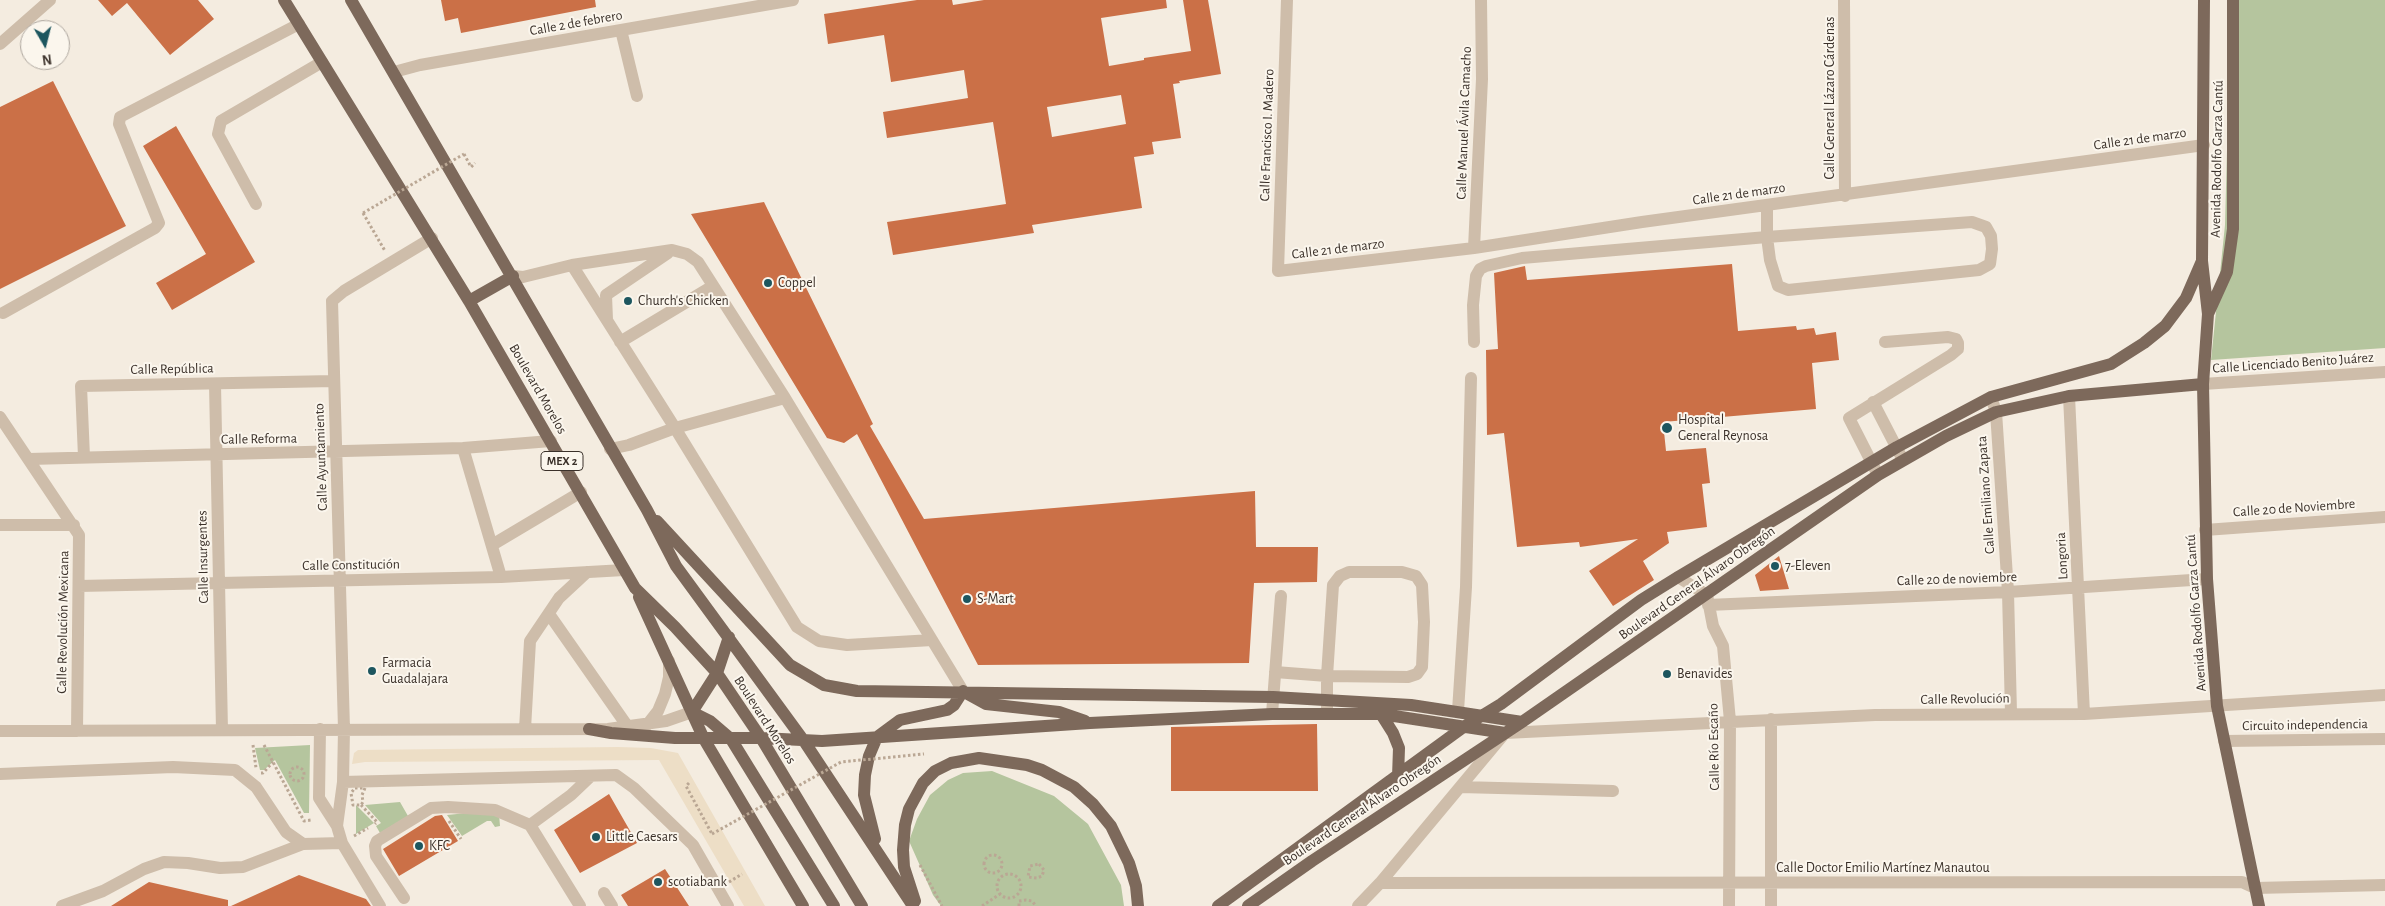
<!DOCTYPE html>
<html>
<head>
<meta charset="utf-8">
<style>
  body { margin:0 }
  #map { position:relative; width:2385px; height:906px; overflow:hidden; background:#f4ece0; font-family:"Alegreya Sans",sans-serif }
  canvas { display:block }
  .north { position:absolute; left:20px; top:20px; width:50px; height:50px; box-sizing:border-box; background:#fbf6ed; border:1px solid #aea79f; border-radius:50%; rotate:172deg; font-size:14px; font-weight:700; line-height:20px; text-align:center; color:#3b312a }
  .north::after { content:''; display:block; margin:auto; width:18px; height:22px; background:#1d565f; clip-path:polygon(50% 0,100% 100%,50% 72%,0 100%) }
</style>
</head>
<body>
<div id="map">
<canvas width="2385" height="906"></canvas>
<div class="north">N</div>
</div>
<script>
const context = document.querySelector('canvas').getContext('2d');
context.lineJoin = 'round';
function fillPath(path, color) { context.fillStyle = color; context.fill(path, 'evenodd'); }
const poly = rows => new Path2D(rows.map(r => 'M' + r).join(''));
function strokePath(path, color, width, dash) { context.strokeStyle = color; context.lineWidth = width; context.lineCap = dash ? 'butt' : 'round'; context.setLineDash(dash || []); context.stroke(path); }
function drawText(font, color, halo, rows, align = 'center') {
  context.font = font + ' "Alegreya Sans",sans-serif'; context.lineWidth = 4; context.setLineDash([]); context.textBaseline = 'middle'; context.strokeStyle = halo; context.fillStyle = color; for (const [text, x, y, turn = 0] of rows) {
    context.save(); context.translate(x, y); context.rotate((+turn || 0) * Math.PI / 180); context.textAlign = isNaN(turn) ? turn : align; if (halo) context.strokeText(text, 0, 0); context.fillText(text, 0, 0); context.restore();
  }
}
fillPath(poly([
  [2231,0,2385,0,2385,348,2211,360,2225,225],
  [310,745,309,813,304,813,275,760,264,770,260,770,255,748],
  [992,771,1054,796,1088,824,1121,885,1124,906,941,906,933,895,909,841,917,819,930,795,948,780,963,773],
  [400,802,408,816,380,833,376,826,381,823,365,805],
  [356,805,374,823,356,834],
  [467,813,499,814,500,826,495,827,491,821,487,821,462,836,447,815]
]), '#b5c59e');
fillPath(poly([
  [618,747,651,748,678,753,765,906,744,906,659,760,365,762,352,764,354,753,358,750]
]), '#eddec6');
fillPath(poly([
  [98,0,198,0,214,19,170,55,127,3,112,16],
  [441,0,595,0,596,7,461,33,458,18,445,21],
  [917,0,952,0,953,5,984,0,1166,0,1167,8,1101,18,1109,66,1144,60,1144,58,1191,51,1183,0,1208,0,1221,74,1179,81,1180,83,1173,84,1181,138,1152,142,1154,154,1134,157,1142,208,1032,225,1034,233,893,255,887,222,1006,204,993,122,887,138,883,112,968,98,964,70,891,82,884,35,828,44,824,14],
  [1121,95,1126,124,1052,137,1047,107],
  [53,81,126,226,0,289,0,107],
  [176,126,255,262,172,310,156,283,206,254,143,146],
  [764,202,873,424,870,426,924,519,1255,491,1256,547,1318,547,1317,582,1254,583,1249,663,978,665,857,434,844,443,827,438,691,214],
  [1732,264,1738,331,1796,326,1797,330,1814,328,1816,335,1836,332,1839,360,1812,363,1816,409,1663,422,1666,451,1706,448,1710,483,1702,484,1707,527,1667,532,1669,543,1643,561,1654,580,1613,606,1589,571,1638,539,1580,547,1579,542,1517,547,1504,433,1487,435,1486,350,1498,349,1494,273,1525,266,1527,280],
  [1779,556,1789,589,1760,591,1755,575],
  [1317,724,1318,791,1171,791,1171,727],
  [609,794,637,843,580,873,554,830],
  [442,815,458,841,399,876,383,849,435,816],
  [665,869,689,906,628,906,621,895],
  [299,875,366,899,371,906,231,906],
  [149,882,228,900,228,906,111,906]
]), '#cb7047');
strokePath(poly([
  [464,154,471,167,475,163],
  [363,213,385,251],
  [253,745,256,768],
  [264,745,304,821,311,820],
  '290 774a7 7 0 1 1 14 0a7 7 0 1 1-14 0Z',
  [261,773,263,773,273,762],
  [689,783,686,786,712,834],
  [355,788,365,788,362,795,363,802,361,805,353,805,351,793,355,788],
  [361,805,377,822,375,824],
  [449,821,461,839],
  [354,836,368,828],
  '984 864a9 9 0 1 1 18 0a9 9 0 1 1-18 0Z',
  [1039,864,1044,870,1042,876,1037,878,1028,877,1030,866,1039,864],
  [920,865,942,906],
  '997 886a12 12 0 1 1 24 0a12 12 0 1 1-24 0Z',
  [729,882,742,874],
  [982,906,1000,894],
  [1019,906,1019,901,1026,900,1032,901,1036,906]
]), '#baa794', 3, [2.5, 2.5]);
strokePath(poly([
  [1287,0,1278,271,1474,248,1642,222,2204,145],
  [1844,0,1845,196],
  [621,30,637,96],
  [0,44,50,0],
  [394,72,420,65,793,0],
  [256,204,218,134,221,121,322,62],
  [1972,222,1986,227,1991,236,1992,249,1990,264,1979,270,1788,290,1778,286,1770,260,1767,237,1972,222],
  [1474,248,1482,79,1481,0],
  [572,265,675,428,797,627,819,641,847,645,932,640],
  [513,276,523,277,572,265,672,250,687,254,698,262,785,398],
  [3,313,155,228,159,223,119,124,120,117,299,24],
  [607,320,606,295,668,253],
  [620,342,713,286],
  [1474,342,1473,305,1476,276,1480,269,1486,266,1522,258,1767,237,1767,205],
  [215,384,222,730],
  [2203,384,2385,372],
  [2069,396,2084,714],
  [1991,397,1996,412,2008,592,2011,713],
  [1873,402,1903,460],
  [0,417,79,535,77,731],
  [463,448,501,577],
  [610,449,629,445,675,428,785,398,963,691],
  [84,457,81,386,334,381],
  [29,459,463,448,551,441],
  [1878,475,1849,418,1951,355,1958,349,1958,343,1956,339,1948,337,1885,342],
  [0,525,74,525],
  [2205,530,2385,517],
  [492,545,581,492],
  [1678,577,1707,595,1713,626,1723,646,1730,721,1729,906],
  [79,586,501,577,624,570],
  [1708,605,2008,592,2207,579],
  [549,614,628,727],
  [1275,672,1327,676,1408,677,1417,674,1422,667,1424,622,1422,585,1416,576,1402,572,1349,572,1340,576,1333,585,1327,676,1327,711],
  [1458,711,1466,587,1471,378],
  [1272,714,1281,596],
  [647,725,658,711,665,694,669,677,669,661],
  [320,729,319,798,337,826,342,843,380,906],
  [525,729,530,641,559,598,587,572],
  [0,731,608,729,666,721,692,712],
  [2224,741,2385,739],
  [0,774,173,767,235,770,256,787,286,832,303,844],
  [343,782,616,775,634,788,693,845,728,906],
  [1460,787,1613,791],
  [530,825,571,795,591,776],
  [337,826,343,782,344,729,332,301,344,291,432,238],
  [1380,883,2242,882,2255,888,2385,885],
  [604,893,612,906],
  [404,898,376,856,375,846,377,841,431,808,448,807,495,810,530,825,580,906],
  [62,906,103,891,144,869,164,862,188,863,220,868,243,867,303,844,342,843],
  [1358,906,1380,883,1505,733,1875,715,2084,714,2385,695],
  [1771,906,1771,719]
]), '#cebdaa', 12);
strokePath(poly([
  [284,0,469,301,635,588,675,627,717,673,761,738,862,906],
  [351,0,647,510,676,566,804,741,913,906],
  [2204,0,2202,261,2208,314,2203,384,2207,579,2217,706,2259,906],
  [469,301,513,276],
  [2208,314,2227,272,2233,229,2233,0],
  [657,521,790,665,824,685,857,691,1273,697,1411,705,1522,722],
  [639,597,704,739,803,906],
  [729,637,717,673,692,712,710,721,731,739,834,906],
  [966,693,986,704,1059,712,1085,721],
  [1381,714,1393,733,1399,748,1398,777],
  [589,729,611,733,675,738,761,738,822,741,1090,723,1272,714,1381,714,1505,733],
  [875,839,864,795,865,775,869,756,877,737,900,720,947,710,954,705,963,691],
  [915,901,904,867,903,850,905,825,909,809,923,783,935,771,951,763,979,758,1027,765,1042,770,1074,787,1093,804,1111,826,1129,863,1136,886,1138,906],
  [1218,906,1465,726,1501,704,1641,600,1678,577,1897,447,1991,397,2111,364,2144,343,2165,326,2186,298,2202,261],
  [1248,906,1312,861,1522,722,1878,475,1946,436,1996,412,2069,396,2203,384]
]), '#7d695b', 12);
strokePath(poly([
  [363,213,464,154],
  [712,834,841,762,924,754]
]), '#baa794', 3, [2.5, 2.5]);
for (const [x, y, r, color] of [
  [768,283,5,"#1d565f"],
  [628,301,5,"#1d565f"],
  [1667,428,6,"#1d565f"],
  [1775,566,5,"#1d565f"],
  [967,599,5,"#1d565f"],
  [372,671,5,"#1d565f"],
  [1667,674,5,"#1d565f"],
  [596,837,5,"#1d565f"],
  [419,846,5,"#1d565f"],
  [658,882,5,"#1d565f"]
]) { const dot = new Path2D(); dot.arc(x, y, r, 0, 2 * Math.PI); context.fillStyle = color; context.fill(dot); strokePath(dot, '#fbf6ed', 2); }
for (const [x, y, w] of [
  [562,461,42]
]) { const box = new Path2D(); box.roundRect(x - w / 2, y - 9.5, w, 19, 4); context.fillStyle = '#fbf6ed'; context.fill(box); strokePath(box, '#3b312a', 1); }
drawText('bold 12px', '#3b312a', null, [
  ["MEX 2",562,461]
]);
drawText('14px', '#3b312a', '#fbf6ed', [
  ["Calle 2 de febrero",576,23,-10],
  ["Calle General Lázaro Cárdenas",1830,98,-90],
  ["Calle Manuel Ávila Camacho",1464,123,-88],
  ["Calle Francisco I. Madero",1267,135,-88],
  ["Calle 21 de marzo",2140,139,-8],
  ["Avenida Rodolfo Garza Cantú",2217,159,-89],
  ["Calle 21 de marzo",1739,194,-8],
  ["Calle 21 de marzo",1338,249,-7],
  ["Calle Licenciado Benito Juárez",2293,363,-4],
  ["Calle República",172,369,-1],
  ["Boulevard Morelos",538,389,60],
  ["Calle Reforma",259,439,-1],
  ["Calle Ayuntamiento",321,457,-92],
  ["Calle Emiliano Zapata",1986,495,-94],
  ["Calle 20 de Noviembre",2294,508,-4],
  ["Longoria",2062,556,-93],
  ["Calle Insurgentes",203,557,-91],
  ["Calle Constitución",351,565,-1],
  ["Calle 20 de noviembre",1957,579,-2],
  ["Boulevard General Álvaro Obregón",1697,583,-35],
  ["Avenida Rodolfo Garza Cantú",2196,613,-94],
  ["Calle Revolución Mexicana",63,622,-89],
  ["Calle Revolución",1965,699,-1],
  ["Boulevard Morelos",765,720,57],
  ["Circuito independencia",2305,725,-1],
  ["Calle Río Escaño",1714,747,-91],
  ["Boulevard General Álvaro Obregón",1362,810,-34],
  ["Calle Doctor Emilio Martínez Manautou",1883,868]
]);
drawText('14px', '#3b312a', '#fbf6ed', [
  ["Coppel",778,283],
  ["Church's Chicken",638,301],
  ["Hospital",1678,420],
  ["General Reynosa",1678,436],
  ["7-Eleven",1785,566],
  ["S-Mart",977,599],
  ["Farmacia",382,663],
  ["Guadalajara",382,679],
  ["Benavides",1677,674],
  ["Little Caesars",606,837],
  ["KFC",429,846],
  ["scotiabank",668,882]
], 'left');
</script>
</body>
</html>
